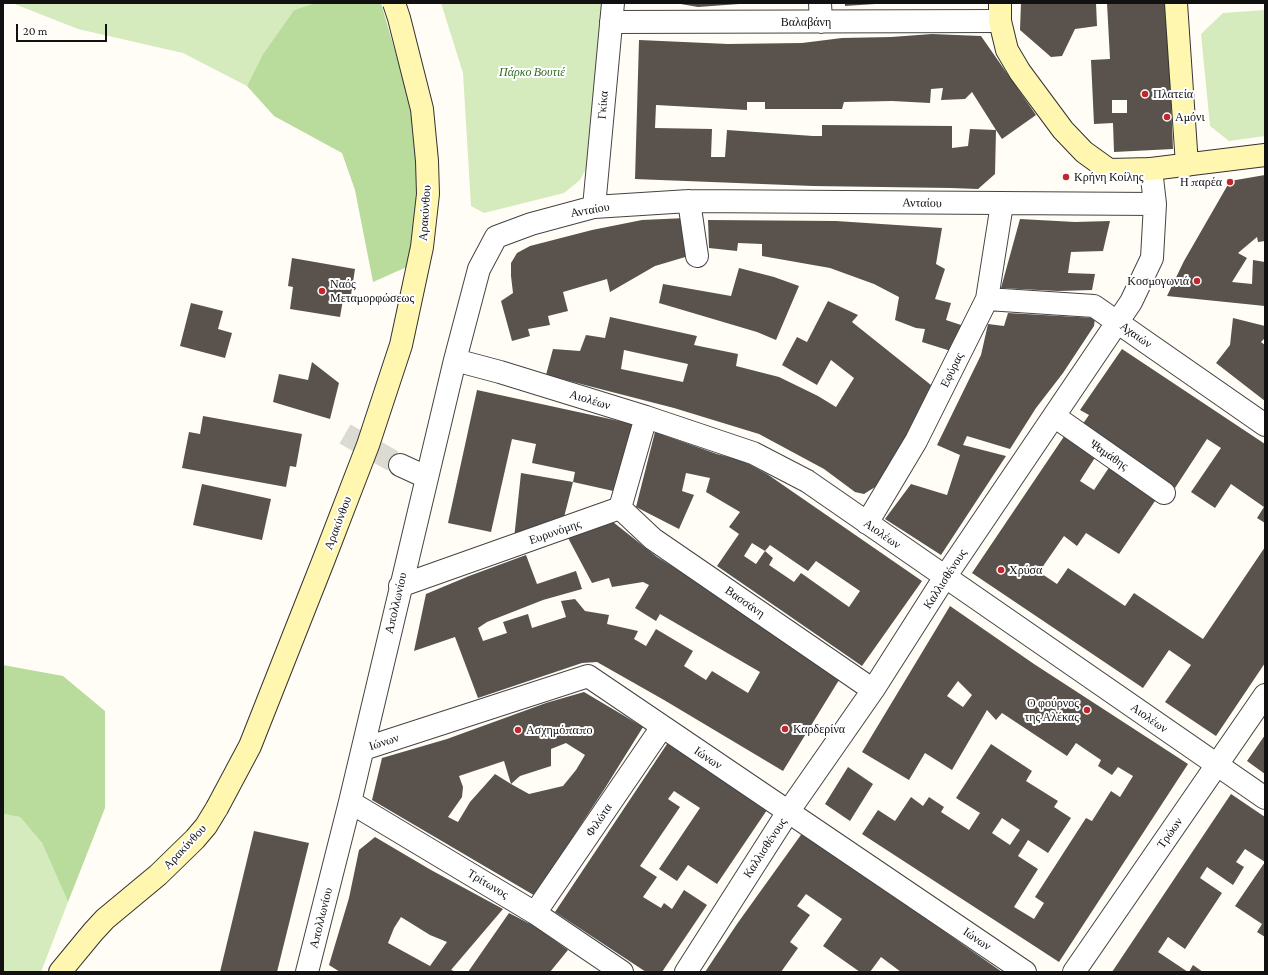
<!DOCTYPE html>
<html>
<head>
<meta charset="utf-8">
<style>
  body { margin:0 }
  #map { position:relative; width:1268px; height:975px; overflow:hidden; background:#fffdf5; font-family:"Crimson Pro",serif }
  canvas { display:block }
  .frame { position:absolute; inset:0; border:4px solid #111; pointer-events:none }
  .scale { position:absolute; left:16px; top:24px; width:91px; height:18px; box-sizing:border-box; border:2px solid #111; border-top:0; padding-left:5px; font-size:12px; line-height:14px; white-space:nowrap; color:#111; -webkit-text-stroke:3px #fff; paint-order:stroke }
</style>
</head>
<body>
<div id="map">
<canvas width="1268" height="975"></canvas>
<div class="frame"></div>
<div class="scale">20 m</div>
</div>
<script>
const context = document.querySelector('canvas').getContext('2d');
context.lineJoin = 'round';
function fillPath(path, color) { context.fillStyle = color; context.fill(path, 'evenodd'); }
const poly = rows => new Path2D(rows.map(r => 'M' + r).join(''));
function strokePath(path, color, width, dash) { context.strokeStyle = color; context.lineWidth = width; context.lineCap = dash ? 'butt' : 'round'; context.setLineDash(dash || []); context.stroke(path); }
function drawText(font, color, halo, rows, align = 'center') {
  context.font = font + ' "Crimson Pro",serif'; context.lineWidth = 4; context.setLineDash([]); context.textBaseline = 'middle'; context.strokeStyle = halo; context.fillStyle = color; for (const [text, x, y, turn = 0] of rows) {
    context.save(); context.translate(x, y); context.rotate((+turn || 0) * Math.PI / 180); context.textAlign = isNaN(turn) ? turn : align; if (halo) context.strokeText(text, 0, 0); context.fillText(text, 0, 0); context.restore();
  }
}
fillPath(poly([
  [12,3,315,3,294,10,263,54,247,86,183,53,78,29],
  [441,3,610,3,589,163,580,180,564,193,484,213,471,206,463,73],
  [1265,10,1265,136,1229,141,1210,126,1201,34,1223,13],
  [3,814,20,817,42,843,68,902,41,972,3,972]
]), '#d5ebbd');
fillPath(poly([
  [315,3,381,3,401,72,417,135,416,210,409,266,373,282,355,190,342,153,274,116,247,86,263,54,294,10],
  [3,665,63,676,105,711,105,808,68,902,42,843,20,817,3,814]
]), '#b9dc9c');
fillPath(poly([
  [675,3,739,3,739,4,698,7],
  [845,3,875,3,875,4,845,6],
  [1021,3,1096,3,1097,26,1075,29,1062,56,1051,57,1020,30],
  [1107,3,1165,3,1169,51,1173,149,1114,152,1113,123,1094,124,1091,60,1110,59],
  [1112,100,1127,100,1127,113,1112,113],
  [932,34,981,36,1036,115,1002,139,996,130,995,174,978,189,951,188,813,186,635,179,639,40,728,44,802,43,842,38,891,37],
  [943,88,941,100,965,99,972,92,996,130,970,129,968,146,952,148,952,126,822,125,822,136,813,136,727,130,725,157,711,157,712,129,655,128,656,105,747,110,747,102,765,102,765,109,842,109,844,102,892,101,930,103,931,89],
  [1265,175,1265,241,1258,242,1257,237,1238,253,1247,258,1232,282,1252,284,1253,260,1265,262,1265,306,1167,296,1184,261,1230,181],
  [686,218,692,255,655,266,610,292,607,279,563,292,568,311,548,316,550,325,528,329,530,336,512,341,501,301,513,293,511,276,511,263,517,253,530,246,592,230,642,220],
  [1020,219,1075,222,1110,221,1103,251,1071,252,1068,273,1095,274,1092,290,1058,291,1001,288],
  [708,220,836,221,942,228,936,264,945,269,935,299,951,303,946,320,964,326,954,352,922,342,925,329,916,328,895,320,899,297,874,284,830,268,762,256,762,244,738,243,737,251,709,248],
  [292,258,355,269,351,295,344,294,340,317,290,309,293,287,288,286],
  [739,268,774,277,799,286,776,340,757,332,659,303,663,284,731,296],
  [828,301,858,315,852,322,936,389,886,472,875,487,864,494,855,492,824,469,759,434,674,408,546,375,553,349,580,351,586,335,605,338,610,317,697,336,694,345,738,354,736,366,779,377,818,396,836,407,854,378,831,360,817,385,782,365,797,337,807,342],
  [624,350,688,364,683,382,621,369],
  [191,303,223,311,218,329,232,333,225,358,180,346],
  [1008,313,1095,318,1094,326,1063,373,1036,408,1010,449,967,436,963,445,1006,456,941,555,885,519,911,484,947,495,960,455,937,445,981,355,988,324,1004,326],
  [1233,318,1265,326,1265,338,1261,342,1265,345,1265,401,1216,363,1230,345],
  [1122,349,1265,444,1265,523,1257,518,1264,507,1231,484,1215,508,1191,492,1221,448,1207,439,1175,488,1082,425,1089,415,1080,410],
  [312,362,339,383,330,419,273,402,279,374,308,380],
  [477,390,633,424,618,492,573,482,563,521,514,539,521,473,573,482,575,472,532,463,536,444,512,439,491,532,448,523],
  [203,416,302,434,296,467,290,466,286,487,182,468,189,432,200,434],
  [655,432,717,454,741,460,767,474,922,581,862,666,717,566,739,534,729,527,740,512,706,492,710,478,686,473,682,491,694,495,679,529,636,507],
  [752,543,765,551,770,545,808,571,816,561,860,591,849,607,801,573,794,582,769,565,773,558,765,551,756,564,744,556],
  [1065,435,1096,456,1080,481,1094,490,1110,466,1157,498,1119,554,1086,533,1077,546,1064,536,1039,572,1057,584,1068,568,1125,606,1134,593,1203,639,1265,547,1265,663,1216,736,1165,702,1191,665,1169,650,1143,688,972,573],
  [202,484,271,499,262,540,193,525],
  [613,522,657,557,735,605,839,680,783,771,664,700,597,662,582,663,478,698,455,637,414,651,426,594,469,576,526,555,537,584,576,571,582,589,543,600,487,622,478,628,483,641,507,633,503,622,528,614,532,628,566,617,561,601,575,599,585,611,609,615,607,624,638,631,634,639,646,646,656,629,693,651,684,666,706,680,712,671,748,693,760,672,660,614,656,621,635,608,649,585,643,582,612,587,609,578,592,583,567,536],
  [950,606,1034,664,1188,764,1059,962,862,834,878,810,895,821,911,797,923,806,929,797,944,807,941,812,969,830,980,813,956,798,991,744,1032,771,1026,781,1058,801,1054,807,1071,818,1048,853,1028,840,1018,856,1038,869,1014,907,1034,919,1044,903,1035,897,1086,818,1092,821,1111,791,1120,797,1133,776,1118,767,1112,775,1098,766,1101,760,1076,743,1067,756,1002,713,996,720,987,710,952,770,925,753,909,780,862,752],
  [958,681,972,695,963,707,947,696],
  [1002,818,1020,830,1010,845,992,833],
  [584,692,643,727,605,788,561,855,537,897,372,800,382,758,447,739,546,703],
  [566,743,585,755,576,770,563,786,529,794,511,784,495,774,470,802,458,822,448,817,462,797,463,787,459,776,504,761,511,784,520,776,551,766,551,749],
  [1265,735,1265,774,1247,761],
  [669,741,769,807,717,884,688,865,677,881,659,869,700,808,674,791,668,799,680,807,640,866,657,877,643,897,661,908,664,903,672,909,684,890,707,905,662,972,646,972,555,912],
  [848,767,873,784,850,821,825,804],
  [1231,794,1265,817,1265,862,1245,849,1236,862,1244,867,1233,885,1207,867,1200,878,1222,893,1185,949,1168,937,1158,952,1188,972,1112,972],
  [254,831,309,843,277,972,220,972],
  [803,832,1002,972,901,972,881,957,870,972,860,972,823,946,842,919,806,894,797,906,810,915,790,942,798,948,781,972,705,972,737,924],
  [375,837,431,870,503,909,451,970,457,972,340,972,329,965,349,898,359,850],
  [401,917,430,935,447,942,430,966,388,943,394,928],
  [1265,862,1265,937,1257,932,1262,924,1235,906],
  [509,913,534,926,568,950,550,972,468,972],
  [1193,965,1203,972,1189,972]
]), '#5a524d');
strokePath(poly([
  [345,434,400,465]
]), '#dbdad3', 22, [22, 11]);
const street = poly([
  [820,3,821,22],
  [611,22,1000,21],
  [689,201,697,256],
  [594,207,613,3],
  [987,299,1094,306,1265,425],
  [455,360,500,372,646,417,753,453,807,481,1265,798],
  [1054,416,1164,493],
  [400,465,426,477],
  [620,508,653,539,873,690],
  [867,523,916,441,987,299,1002,204],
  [400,586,620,508,646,417],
  [363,749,588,676,1025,972],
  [350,802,535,913,622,972],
  [535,913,662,727],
  [307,972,350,802,455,360,479,269,496,237,531,224,594,207,689,201,1155,204],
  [686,972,788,812,873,690,945,577,1131,302,1152,258,1155,204,1151,169],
  [1074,972,1265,695]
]);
const secondary = poly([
  [1000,3,1000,21,1007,50,1020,72,1063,130,1084,152,1109,170,1151,169,1265,155],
  [1176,3,1187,165],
  [60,972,93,932,105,919,158,875,195,839,206,826,217,808]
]);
strokePath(street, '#444', 24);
strokePath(secondary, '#333', 24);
strokePath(street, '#fff', 22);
strokePath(secondary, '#fff6b0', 22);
const secondaryBridge = poly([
  [217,808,250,746,324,559,368,445,401,345,422,247,428,194,427,161,422,109,399,18,394,3]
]);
strokePath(secondaryBridge, '#333', 24, []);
strokePath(secondaryBridge, '#fff6b0', 22);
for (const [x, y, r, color] of [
  [1145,94,4,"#c4262e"],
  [1167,117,4,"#c4262e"],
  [1066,177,4,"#c4262e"],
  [1230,182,4,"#c4262e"],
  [1197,281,4,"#c4262e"],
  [322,291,4,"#c4262e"],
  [1001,570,4,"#c4262e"],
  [1087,710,4,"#c4262e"],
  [785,729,4,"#c4262e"],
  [518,730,4,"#c4262e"]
]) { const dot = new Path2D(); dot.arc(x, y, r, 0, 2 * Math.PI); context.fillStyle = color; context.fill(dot); strokePath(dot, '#fff', 1.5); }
drawText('12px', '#111', '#fff', [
  ["Βαλαβάνη",806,22],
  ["Γκίκα",603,105,-85],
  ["Ανταίου",922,203,1],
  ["Ανταίου",590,210,-10],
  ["Αρακύνθου",425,213,-86],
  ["Αχαιών",1136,335,35],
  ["Εφύρας",952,370,-64],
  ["Αιολέων",590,400,17],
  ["Ψαμάθης",1109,455,35],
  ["Αρακύνθου",338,523,-69],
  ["Ευρυνόμης",555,532,-19],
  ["Αιολέων",882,534,35],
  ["Καλλισθένους",945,579,-57],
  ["Βασσάνη",745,602,35],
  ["Απολλωνίου",396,603,-77],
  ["Αιολέων",1149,718,35],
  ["Ιώνων",384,742,-18],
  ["Ιώνων",708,758,34],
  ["Φιλώτα",599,820,-56],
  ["Τρώων",1170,833,-55],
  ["Αρακύνθου",185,847,-47],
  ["Καλλισθένους",765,848,-57],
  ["Τρίτωνος",488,884,31],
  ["Απολλωνίου",321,918,-76],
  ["Ιώνων",977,939,34]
]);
drawText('italic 12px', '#2f6b1f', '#fff', [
  ["Πάρκο Βουτιέ",532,72]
]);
drawText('12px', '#111', '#fff', [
  ["Πλατεία",1153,94],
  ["Αμόνι",1175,117],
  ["Κρήνη Κοίλης",1074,177],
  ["Η παρέα",1222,182,"right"],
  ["Κοσμογωνιά",1189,281,"right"],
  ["Ναός",330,284],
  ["Μεταμορφώσεως",330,298],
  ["Χρύσα",1009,570],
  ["Ο φούρνος",1079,703,"right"],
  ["της Αλέκας",1079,717,"right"],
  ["Καρδερίνα",793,729],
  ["Ασχημόπαπο",526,730]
], 'left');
</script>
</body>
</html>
